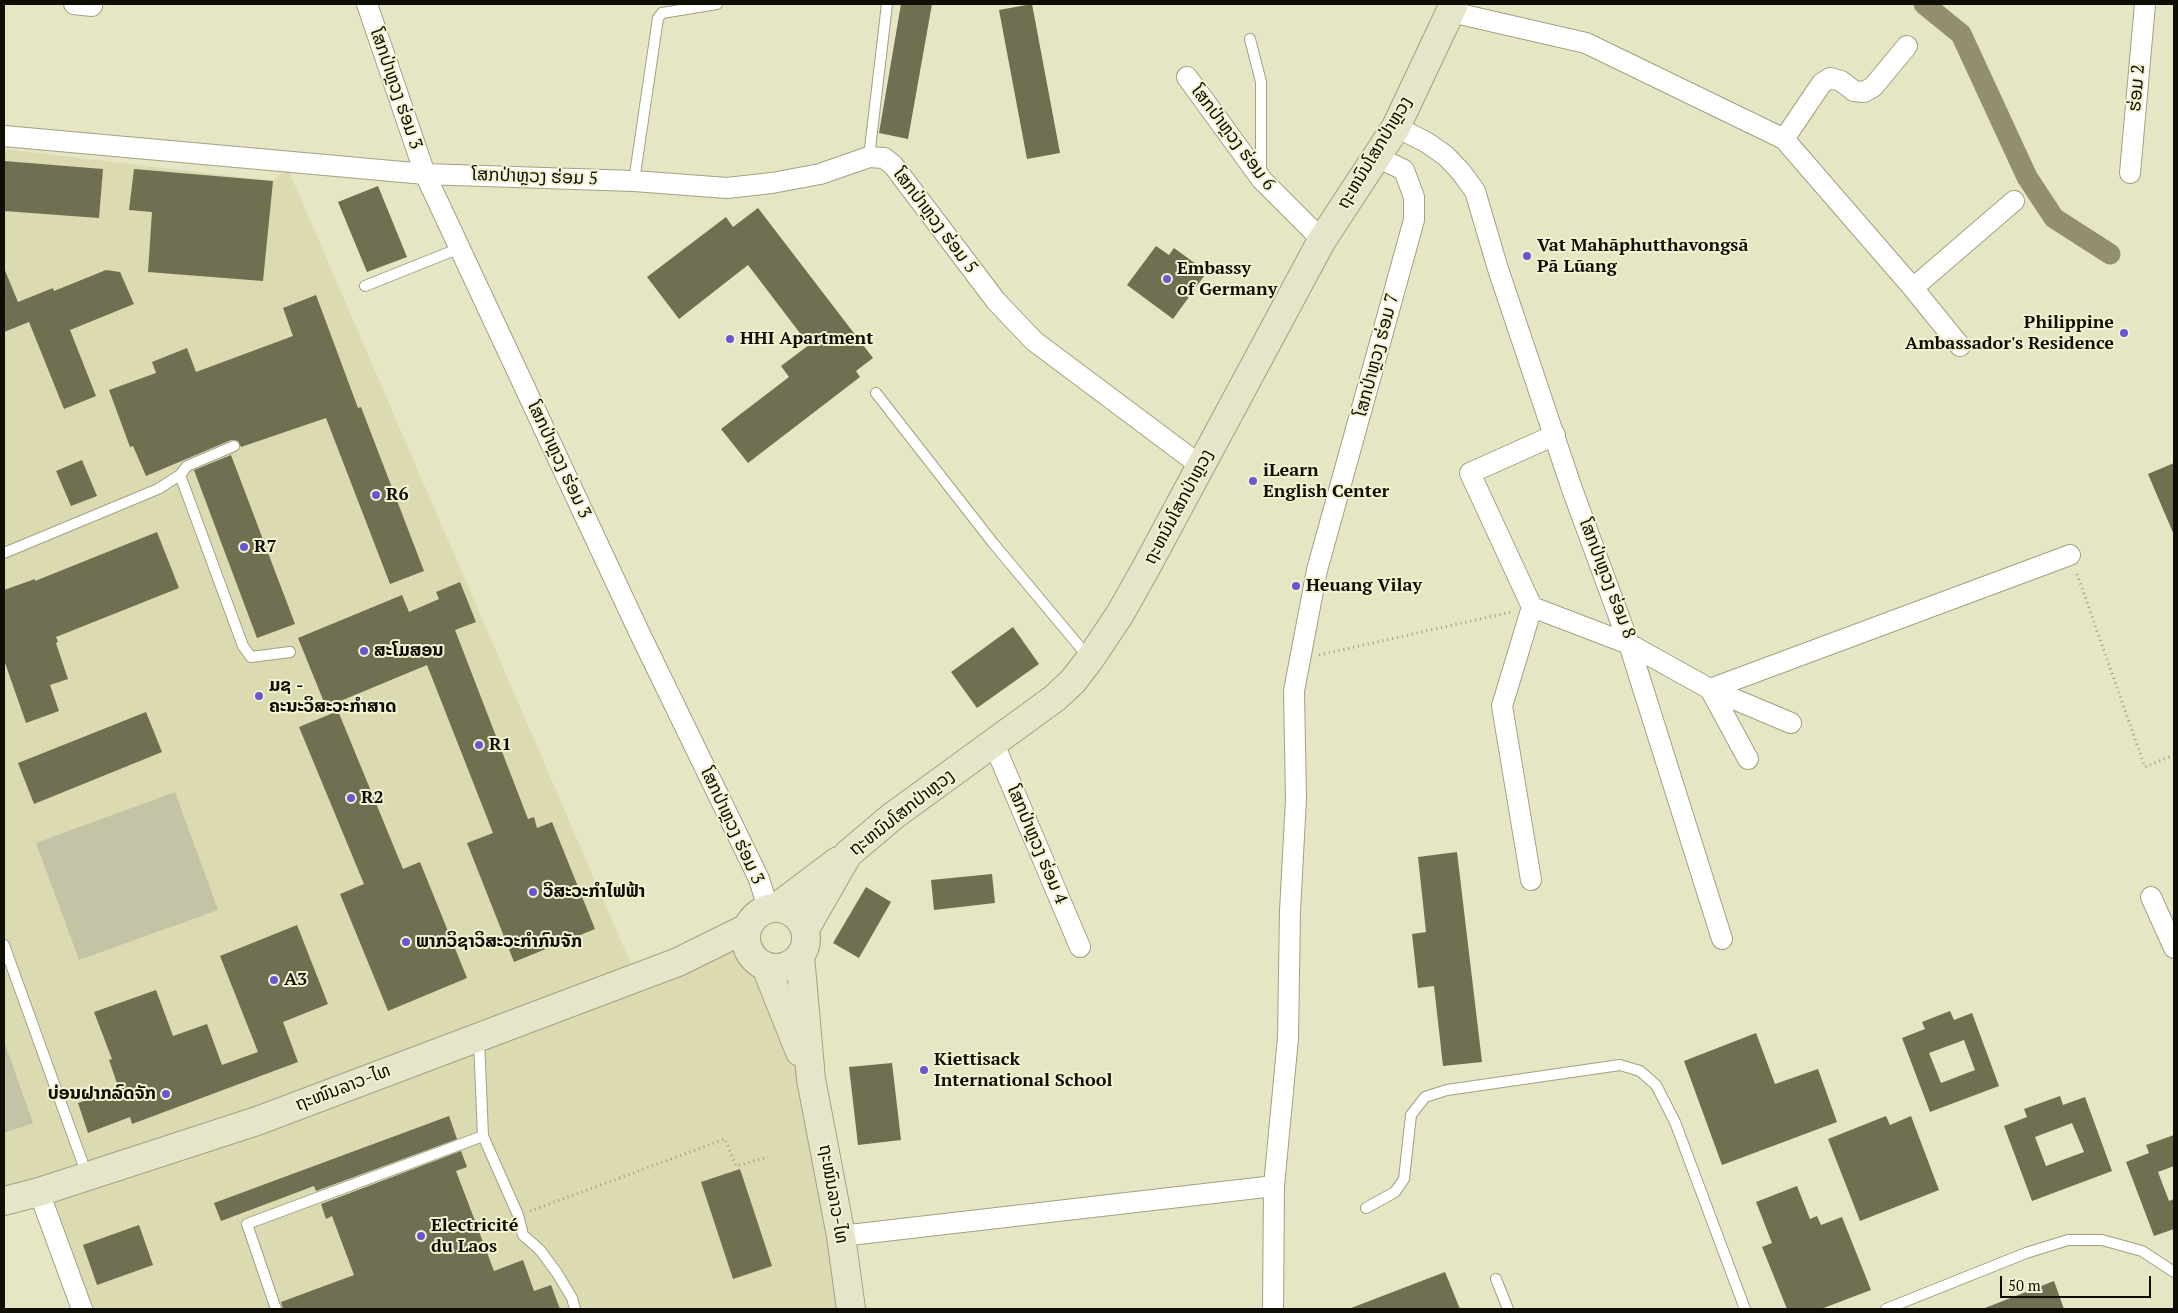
<!DOCTYPE html>
<html>
<head>
<meta charset="utf-8">
<style>
  body { margin:0 }
  #map { position:relative; width:2178px; height:1313px; overflow:hidden; background:#e6e5c4; font-family:"PT Serif",serif }
  canvas { display:block }
  .frame { position:absolute; inset:0; border:5px solid #0e0e04; pointer-events:none }
  .scale { position:absolute; left:2000px; top:1276px; width:151px; height:22px; box-sizing:border-box; border:2px solid #0e0e04; border-top:0; padding-left:6px; font-size:15px; line-height:18px; white-space:nowrap; color:#0e0e04; -webkit-text-stroke:4px #f3f2d1; paint-order:stroke }
</style>
</head>
<body>
<div id="map">
<canvas width="2178" height="1313"></canvas>
<div class="frame"></div>
<div class="scale">50 m</div>
</div>
<script>
const context = document.querySelector('canvas').getContext('2d');
context.lineJoin = 'round';
function fillPath(path, color) { context.fillStyle = color; context.fill(path, 'evenodd'); }
const poly = rows => new Path2D(rows.map(r => 'M' + r).join(''));
function strokePath(path, color, width, dash) { context.strokeStyle = color; context.lineWidth = width; context.lineCap = dash ? 'butt' : 'round'; context.setLineDash(dash || []); context.stroke(path); }
function drawText(font, color, halo, rows, align = 'center') {
  context.font = font + ' "PT Serif","Noto Sans Lao",serif'; context.lineWidth = 4; context.setLineDash([]); context.textBaseline = 'middle'; context.strokeStyle = halo; context.fillStyle = color; for (const [text, x, y, turn = 0] of rows) {
    context.save(); context.translate(x, y); context.rotate((+turn || 0) * Math.PI / 180); context.textAlign = isNaN(turn) ? turn : align; if (halo) context.strokeText(text, 0, 0); context.fillText(text, 0, 0); context.restore();
  }
}
fillPath(poly([
  [4,149,273,181,287,167,634,971,251,1115,4,1192],
  [763,941,770,954,791,959,845,1309,90,1309,49,1196,643,980]
]), '#dbdab1');
fillPath(poly([
  [175,792,218,910,79,960,36,843],
  [4,1041,33,1123,4,1133]
]), '#c4c3a5');
strokePath(poly([
  [1924,4,1961,34,2027,177,2054,218,2110,254]
]), '#918f6f', 21);
fillPath(poly([
  [901,4,932,4,908,139,879,133],
  [1032,4,1060,153,1027,159,999,10],
  [4,161,103,169,99,218,4,211],
  [134,169,273,181,263,281,148,272,152,212,129,210],
  [378,186,407,257,367,272,338,202],
  [758,208,873,358,856,371,860,377,748,463,721,429,789,377,781,366,809,345,748,265,679,319,647,277,726,217,733,227],
  [1156,246,1169,255,1174,248,1207,272,1173,319,1127,285],
  [4,268,18,302,53,288,54,291,106,270,120,272,134,304,70,330,96,396,64,409,29,322,4,332],
  [316,295,358,408,361,407,424,571,390,584,326,418,241,447,238,441,231,440,146,476,133,446,130,447,109,390,156,373,152,362,187,348,196,372,293,336,283,308],
  [231,455,295,624,257,638,194,470],
  [82,460,97,496,71,506,56,471],
  [2174,463,2174,535,2148,474],
  [157,532,179,588,56,637,58,642,56,643,68,679,50,685,59,711,26,723,4,660,4,590,35,579,35,581],
  [460,582,476,622,455,630,528,819,534,817,537,828,552,822,595,929,514,962,467,843,493,833,427,665,326,707,298,638,402,595,409,612,439,599,436,592],
  [1013,627,1039,664,977,708,951,672],
  [338,711,403,869,420,862,467,978,388,1011,340,894,364,884,299,727],
  [146,712,162,752,34,804,18,763],
  [1457,852,1482,1062,1443,1066,1434,986,1418,988,1412,934,1426,932,1418,857],
  [992,874,995,903,934,910,931,880],
  [866,887,891,902,859,958,833,943],
  [297,925,328,1004,283,1022,298,1062,132,1124,130,1117,88,1133,78,1103,119,1089,109,1060,112,1059,94,1012,156,990,173,1036,207,1024,222,1065,258,1052,220,956],
  [1950,1011,1954,1020,1972,1013,1999,1086,1930,1112,1902,1038,1925,1029,1922,1022],
  [1964,1040,1975,1070,1941,1083,1929,1053],
  [1756,1033,1775,1084,1818,1069,1837,1122,1722,1165,1684,1061],
  [892,1063,901,1140,858,1145,849,1067],
  [2060,1096,2063,1105,2085,1097,2112,1171,2032,1201,2004,1126,2027,1117,2024,1109],
  [2072,1123,2084,1152,2046,1166,2035,1137],
  [449,1116,457,1139,316,1191,314,1186,221,1221,214,1203],
  [1886,1116,1890,1125,1911,1116,1939,1190,1860,1221,1828,1139],
  [2174,1135,2174,1166,2158,1172,2169,1201,2174,1199,2174,1229,2154,1236,2126,1162,2149,1153,2146,1145],
  [461,1151,467,1167,456,1171,494,1271,523,1260,534,1291,551,1285,560,1309,283,1309,281,1302,354,1275,332,1216,326,1219,321,1204],
  [740,1169,772,1266,733,1279,701,1182],
  [1797,1186,1810,1219,1817,1216,1821,1225,1842,1217,1871,1290,1821,1309,1787,1309,1762,1247,1772,1243,1756,1202],
  [139,1225,153,1265,97,1285,83,1245],
  [1445,1272,1460,1309,1351,1309,1351,1308],
  [2054,1281,2064,1309,1985,1309,1985,1308]
]), '#706f51');
const lane = poly([
  [1250,39,1261,82,1261,174],
  [869,157,887,4],
  [634,181,658,18,662,13,717,4],
  [365,286,460,248],
  [876,393,993,543,1090,659],
  [180,475,243,646,251,657,290,652],
  [4,553,158,489,180,475,187,466,234,446],
  [4,945,87,1175],
  [479,1040,483,1136],
  [1366,1208,1395,1192,1404,1179,1411,1115,1425,1097,1447,1090,1620,1065,1640,1071,1656,1085,1675,1122,1745,1309],
  [1496,1279,1508,1309],
  [276,1309,247,1224,483,1136,518,1215,523,1235,540,1250,557,1273,572,1298,575,1309],
  [1886,1309,2026,1253,2068,1240,2102,1240,2142,1251,2174,1272]
]);
const street = poly([
  [74,4,92,6],
  [367,4,425,174,640,634,759,879,768,908],
  [1451,12,1586,43,1784,139,1913,288,1960,346],
  [1187,77,1262,180,1322,240],
  [1396,127,1426,142,1446,156,1461,172,1475,191,1498,269,1572,489,1629,644,1710,689,2070,555],
  [4,136,425,174,634,181,727,188,772,183,820,174,869,157,884,158,893,165,996,301,1034,341,1201,466],
  [1784,139,1822,83,1830,78,1841,81,1854,91,1864,92,1873,87,1907,46],
  [2130,173,2145,4],
  [1913,288,2014,201],
  [1555,435,1470,473,1532,607,1629,644,1722,939],
  [1710,689,1791,723],
  [1710,689,1748,759],
  [994,744,1080,947],
  [1531,880,1502,706,1532,607],
  [2151,897,2174,948],
  [39,1192,82,1309],
  [841,1236,1274,1186],
  [1273,1309,1274,1186,1288,1038,1290,911,1296,799,1294,691,1317,570,1414,220,1414,197,1404,170,1375,156]
]);
const secondary = poly([
  [777,907,838,861],
  '746 938a30 30 0 1 1 60 0a30 30 0 1 1-60 0Z',
  [805,929,848,854,893,816,1055,698,1073,681,1090,659,1120,614,1147,566,1322,240,1396,127,1454,4],
  [800,956,811,1079,841,1236,851,1309],
  [766,967,800,1052],
  [4,1201,39,1192,257,1121,678,962,747,928]
]);
strokePath(lane, '#a2a182', 12);
strokePath(street, '#a2a182', 22);
strokePath(secondary, '#a2a182', 30);
strokePath(poly([
  [2077,574,2145,767,2174,755],
  [1319,655,1511,612],
  [530,1211,725,1139,736,1166,768,1157]
]), '#9d9c83', 3, [1, 4]);
strokePath(lane, '#fff', 10);
strokePath(street, '#fff', 20);
strokePath(secondary, '#e6e5ca', 28);
for (const [x, y, r, color] of [
  [1527,256,5,"#6957d1"],
  [1167,279,5,"#6957d1"],
  [2124,333,5,"#6957d1"],
  [730,339,5,"#6957d1"],
  [1253,481,5,"#6957d1"],
  [376,495,5,"#6957d1"],
  [244,547,5,"#6957d1"],
  [1296,586,5,"#6957d1"],
  [364,651,5,"#6957d1"],
  [259,696,5,"#6957d1"],
  [479,745,5,"#6957d1"],
  [351,798,5,"#6957d1"],
  [533,892,5,"#6957d1"],
  [406,942,5,"#6957d1"],
  [274,980,5,"#6957d1"],
  [924,1070,5,"#6957d1"],
  [166,1094,5,"#6957d1"],
  [421,1236,5,"#6957d1"]
]) { const dot = new Path2D(); dot.arc(x, y, r, 0, 2 * Math.PI); context.fillStyle = color; context.fill(dot); strokePath(dot, '#f3f2d1', 2); }
drawText('18px', '#0e0e04', '#f3f2d1', [
  ["ຮ່ອມ 2",2137,88,-85],
  ["ໂສກປ່າຫຼວງ ຮ່ອມ 3",396,89,71],
  ["ໂສກປ່າຫຼວງ ຮ່ອມ 6",1233,138,53],
  ["ຖະຫນົນໂສກປ່າຫຼວງ",1375,153,-59],
  ["ໂສກປ່າຫຼວງ ຮ່ອມ 5",535,177,2],
  ["ໂສກປ່າຫຼວງ ຮ່ອມ 5",935,221,53],
  ["ໂສກປ່າຫຼວງ ຮ່ອມ 7",1377,355,-75],
  ["ໂສກປ່າຫຼວງ ຮ່ອມ 3",559,460,65],
  ["ຖະຫນົນໂສກປ່າຫຼວງ",1179,507,-62],
  ["ໂສກປ່າຫຼວງ ຮ່ອມ 8",1607,579,69],
  ["ຖະຫນົນໂສກປ່າຫຼວງ",902,813,-38],
  ["ໂສກປ່າຫຼວງ ຮ່ອມ 3",732,826,65],
  ["ໂສກປ່າຫຼວງ ຮ່ອມ 4",1037,845,67],
  ["ຖະໜົນລາວ-ໄທ",343,1088,-21],
  ["ຖະໜົນລາວ-ໄທ",833,1194,80]
]);
drawText('bold 18px', '#0e0e04', '#f3f2d1', [
  ["Vat Mahāphutthavongsā",1537,246],
  ["Pā Lūang",1537,267],
  ["Embassy",1177,269],
  ["of Germany",1177,290],
  ["Philippine",2114,323,"right"],
  ["Ambassador's Residence",2114,344,"right"],
  ["HHI Apartment",740,339],
  ["iLearn",1263,471],
  ["English Center",1263,492],
  ["R6",386,495],
  ["R7",254,547],
  ["Heuang Vilay",1306,586],
  ["ສະໂມສອນ",374,651],
  ["ມຊ -",269,686],
  ["ຄະນະວິສະວະກຳສາດ",269,707],
  ["R1",489,745],
  ["R2",361,798],
  ["ວີສະວະກຳໄຟຟ້າ",543,892],
  ["ພາກວິຊາວິສະວະກຳກົນຈັກ",416,942],
  ["A3",284,980],
  ["Kiettisack",934,1060],
  ["International School",934,1081],
  ["ບ່ອນຝາກລົດຈັກ",156,1094,"right"],
  ["Electricité",431,1226],
  ["du Laos",431,1247]
], 'left');
</script>
</body>
</html>
